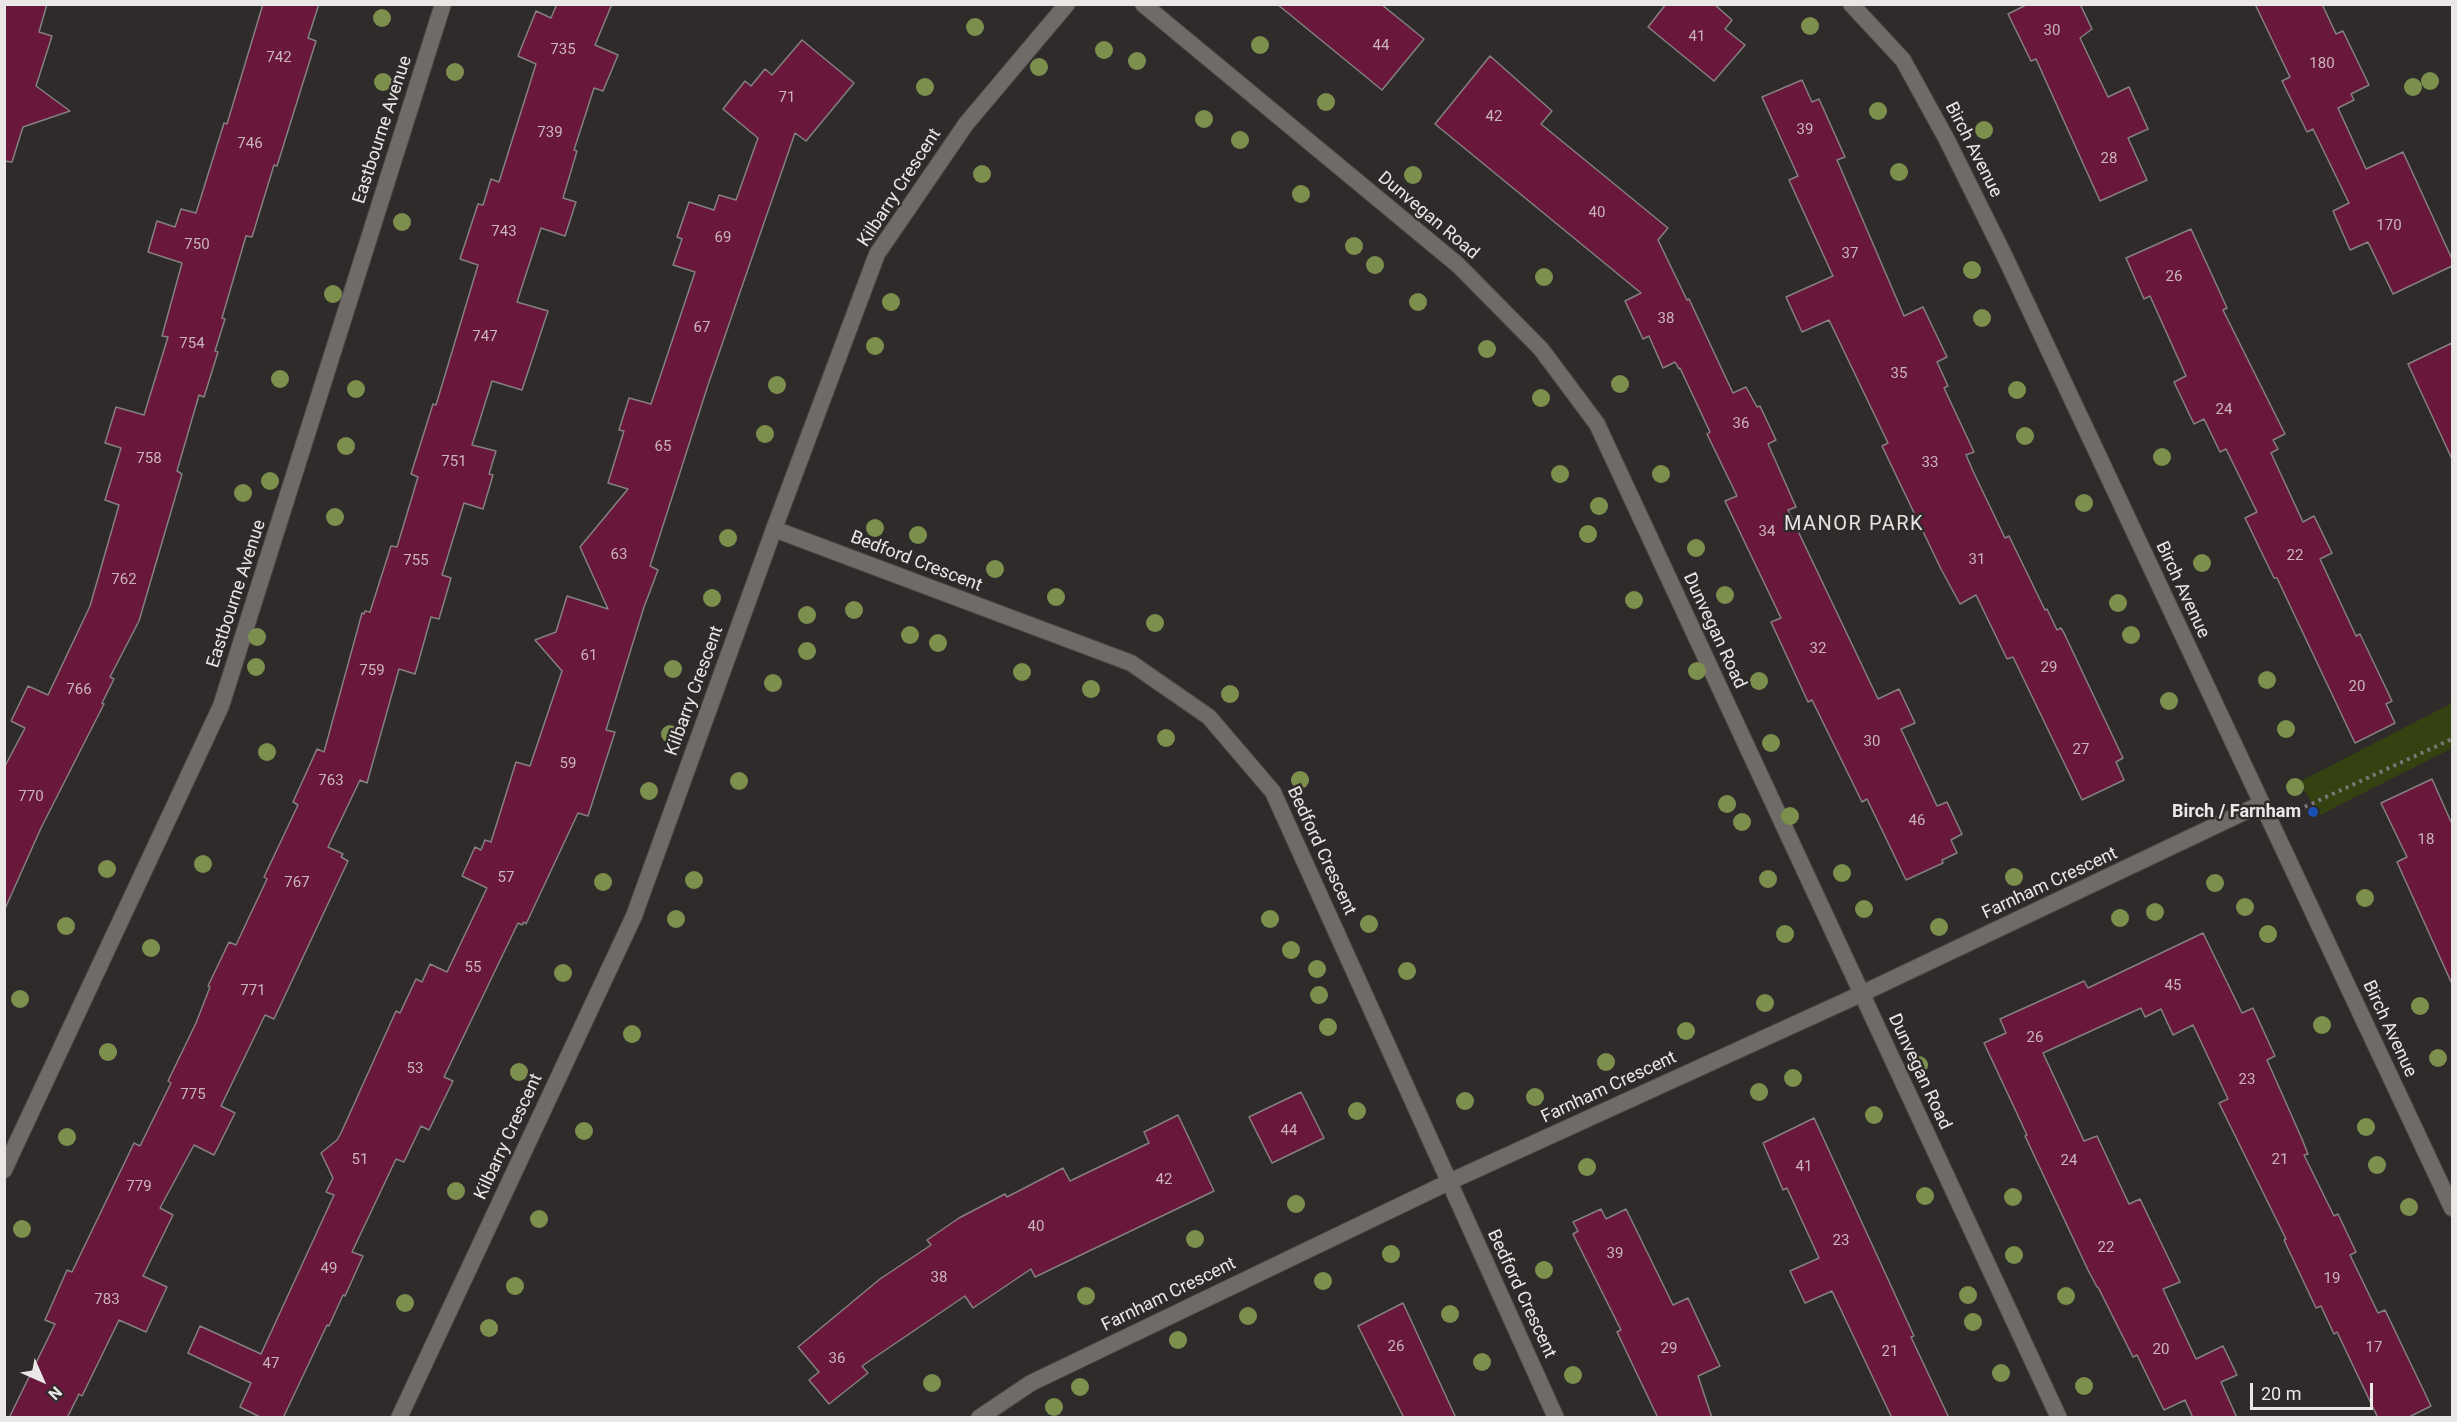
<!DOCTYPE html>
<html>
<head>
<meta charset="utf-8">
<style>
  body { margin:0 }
  #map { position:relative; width:2457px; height:1422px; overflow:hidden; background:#2e2b2a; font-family:Roboto,sans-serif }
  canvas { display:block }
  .frame { position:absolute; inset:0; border:6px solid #eae8e7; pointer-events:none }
  .north { position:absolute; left:12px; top:1350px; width:60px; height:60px; -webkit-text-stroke:4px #2e2b2a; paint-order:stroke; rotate:135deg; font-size:16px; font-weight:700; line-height:24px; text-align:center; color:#eae8e7 }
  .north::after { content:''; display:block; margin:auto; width:21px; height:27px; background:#eae8e7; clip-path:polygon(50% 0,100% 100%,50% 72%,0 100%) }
  .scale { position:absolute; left:2250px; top:1383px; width:123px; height:27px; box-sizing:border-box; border:3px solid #eae8e7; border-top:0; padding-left:8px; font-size:18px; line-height:21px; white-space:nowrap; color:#eae8e7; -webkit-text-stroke:4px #2e2b2a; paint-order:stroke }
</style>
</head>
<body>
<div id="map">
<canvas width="2457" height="1422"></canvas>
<div class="frame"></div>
<div class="north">N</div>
<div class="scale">20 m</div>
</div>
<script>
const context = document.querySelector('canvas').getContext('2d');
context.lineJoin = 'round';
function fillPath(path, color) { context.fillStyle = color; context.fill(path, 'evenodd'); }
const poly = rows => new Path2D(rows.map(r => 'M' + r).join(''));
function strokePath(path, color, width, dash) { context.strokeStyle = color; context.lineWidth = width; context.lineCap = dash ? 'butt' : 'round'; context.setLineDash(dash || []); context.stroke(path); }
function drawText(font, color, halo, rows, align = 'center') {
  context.font = font + ' Roboto,sans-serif'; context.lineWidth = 5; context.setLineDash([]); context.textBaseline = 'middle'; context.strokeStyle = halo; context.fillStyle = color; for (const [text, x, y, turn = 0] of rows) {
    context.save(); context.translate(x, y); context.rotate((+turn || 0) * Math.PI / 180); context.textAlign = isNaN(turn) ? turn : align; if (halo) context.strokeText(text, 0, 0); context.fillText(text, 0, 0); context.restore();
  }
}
fillPath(poly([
  [2452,703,2452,748,2320,815,2299,782]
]), '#344111');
const building = poly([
  [4,4,47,4,39,32,52,36,36,86,70,111,23,127,12,162,4,161,4,4],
  [263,4,319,4,308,38,316,41,277,166,274,165,252,237,246,236,222,318,225,319,215,351,218,352,204,397,199,395,177,471,182,474,139,621,110,677,114,679,102,703,104,704,41,828,4,911,4,768,25,728,11,721,28,686,48,695,90,606,119,505,105,500,121,448,105,443,116,407,144,415,168,337,162,336,182,263,148,252,157,221,175,227,181,209,196,213,224,123,227,124,263,4],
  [557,4,612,4,595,45,618,55,603,91,594,88,574,150,577,151,563,198,576,202,565,236,541,228,517,302,548,311,522,390,492,381,472,445,496,451,489,474,493,475,483,509,464,503,442,575,451,578,439,619,431,617,415,674,399,669,367,783,360,780,328,847,343,854,341,857,348,861,274,1019,265,1015,221,1106,235,1113,214,1155,194,1145,160,1208,173,1215,143,1276,167,1287,146,1332,119,1320,82,1396,79,1394,67,1418,9,1418,55,1324,45,1320,67,1270,72,1272,134,1143,140,1146,171,1083,168,1081,196,1023,210,987,208,986,229,942,236,945,267,879,264,877,298,805,293,802,317,749,324,752,362,613,364,614,365,611,370,612,391,546,397,547,418,477,411,474,433,404,436,405,478,265,460,259,478,204,483,205,491,179,499,182,536,64,518,56,536,11,551,18,557,4],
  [1277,4,1381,4,1424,39,1382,90,1277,4],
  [1666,4,1714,4,1732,20,1725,29,1745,45,1714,81,1648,27,1666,4],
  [2028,4,2080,4,2092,29,2080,38,2108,97,2129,87,2148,129,2128,138,2147,180,2100,201,2036,59,2031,61,2008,14,2028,4],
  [2255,4,2322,4,2336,34,2343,31,2369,85,2351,94,2354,100,2338,108,2366,169,2403,152,2452,259,2452,266,2393,294,2368,242,2350,250,2333,211,2349,203,2313,129,2307,132,2282,81,2290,77,2255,4],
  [802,40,854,83,806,141,795,133,708,385,650,566,658,570,644,607,606,730,615,732,588,816,578,813,526,924,524,922,522,925,518,923,444,1077,453,1081,429,1130,421,1126,404,1162,396,1159,352,1252,363,1256,345,1296,343,1295,329,1326,327,1325,283,1418,262,1418,240,1407,251,1383,188,1353,200,1326,261,1354,334,1195,326,1192,333,1178,321,1153,337,1140,341,1133,396,1011,400,1013,416,979,422,982,430,964,447,972,487,888,462,876,475,847,481,850,485,840,491,842,516,762,530,766,562,671,535,640,556,632,567,596,608,609,580,547,628,489,608,483,624,431,619,430,629,398,651,404,695,272,673,265,682,239,677,237,689,202,714,210,719,195,736,200,758,138,723,109,745,81,751,86,765,69,772,75,802,40],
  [1490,56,1552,111,1541,124,1668,228,1658,240,1687,300,1689,299,1733,393,1746,387,1757,407,1760,406,1776,440,1768,444,1796,507,1788,510,1878,699,1899,689,1915,723,1901,729,1937,806,1947,802,1962,834,1951,840,1957,853,1942,860,1943,863,1906,880,1867,799,1862,802,1812,700,1808,702,1771,622,1781,618,1725,501,1737,496,1707,434,1710,432,1680,368,1679,369,1675,362,1663,368,1649,336,1643,339,1625,301,1641,293,1435,124,1490,56],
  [1802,80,1812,102,1819,99,1845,157,1837,160,1904,316,1923,307,1947,357,1937,362,1948,386,1944,388,1974,452,1966,455,1973,471,2005,538,2009,536,2045,610,2047,609,2057,630,2061,628,2064,633,2123,758,2116,762,2124,780,2082,800,2013,657,2007,659,1976,595,1960,604,1941,569,1882,446,1888,443,1829,320,1802,332,1786,297,1833,276,1789,180,1798,176,1762,97,1802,80],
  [2191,229,2227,308,2223,310,2285,434,2273,440,2278,449,2271,453,2303,522,2314,516,2332,553,2320,559,2356,636,2360,634,2392,701,2386,704,2395,723,2355,743,2277,578,2274,578,2245,518,2257,512,2226,449,2220,452,2204,419,2194,424,2174,382,2186,376,2150,296,2144,299,2126,258,2191,229],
  [2452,343,2452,459,2408,364,2452,343],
  [2432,779,2452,824,2452,984,2397,862,2407,857,2381,803,2432,779],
  [2203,933,2242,1013,2253,1008,2275,1056,2267,1060,2302,1139,2308,1154,2304,1155,2334,1216,2338,1214,2356,1252,2350,1255,2378,1313,2385,1310,2431,1406,2407,1418,2378,1418,2337,1332,2334,1334,2321,1306,2316,1308,2284,1240,2286,1239,2219,1103,2228,1099,2193,1025,2173,1035,2161,1009,2145,1017,2141,1008,2043,1053,2084,1141,2097,1136,2129,1204,2140,1199,2180,1282,2163,1289,2196,1359,2223,1346,2237,1375,2221,1382,2237,1418,2193,1418,2185,1400,2164,1410,2137,1355,2133,1357,2098,1287,2097,1287,2088,1270,2025,1136,2027,1135,1984,1043,2006,1033,2000,1019,2084,981,2088,988,2203,933],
  [1301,1092,1324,1138,1272,1163,1249,1117,1301,1092],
  [1178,1115,1214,1191,1035,1277,1031,1269,973,1308,965,1296,862,1366,868,1373,829,1404,809,1380,819,1372,798,1347,880,1279,931,1245,927,1240,959,1218,1005,1194,1007,1197,1063,1168,1070,1181,1149,1143,1144,1132,1178,1115],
  [1814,1118,1914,1336,1911,1337,1949,1418,1892,1418,1832,1291,1805,1303,1790,1271,1819,1258,1787,1188,1783,1190,1763,1143,1814,1118],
  [1601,1209,1606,1219,1626,1209,1673,1305,1688,1298,1720,1366,1698,1376,1712,1418,1658,1418,1617,1332,1621,1330,1573,1234,1578,1231,1573,1222,1601,1209],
  [1403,1303,1456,1418,1404,1418,1358,1326,1403,1303]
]);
fillPath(building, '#6a173c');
strokePath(building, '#848081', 1.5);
const minor = poly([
  [1143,4,1458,265,1541,349,1597,424,2059,1418],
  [774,529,1131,663,1209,717,1273,792,1556,1418],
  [4,1170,221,706,443,4],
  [399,1418,634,916,774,529,877,254,966,124,1067,4],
  [979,1418,1031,1383,1449,1182,1861,994,2261,804]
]);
const tertiary = poly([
  [1851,4,1903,60,1947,140,2005,257,2452,1208]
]);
strokePath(minor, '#494746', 18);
strokePath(tertiary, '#494746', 18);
strokePath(poly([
  [2298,810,2452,739]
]), '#7a7776', 4, [3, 4.5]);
strokePath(minor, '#6e6b69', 16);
strokePath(tertiary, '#6e6b69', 16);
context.fillStyle = '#7d8f4d';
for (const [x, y] of [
  [382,18],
  [1810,26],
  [975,27],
  [1260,45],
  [1104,50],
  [1137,61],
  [1039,67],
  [455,72],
  [2430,81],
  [383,82],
  [925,87],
  [2413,87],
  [1326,102],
  [1878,111],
  [1204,119],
  [1984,130],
  [1240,140],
  [1899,172],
  [982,174],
  [1413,175],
  [1301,194],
  [402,222],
  [1354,246],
  [1375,265],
  [1972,270],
  [1544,277],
  [333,294],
  [891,302],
  [1418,302],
  [1982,318],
  [875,346],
  [1487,349],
  [280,379],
  [1620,384],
  [777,385],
  [356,389],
  [2017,390],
  [1541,398],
  [765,434],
  [2025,436],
  [346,446],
  [2162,457],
  [1560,474],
  [1661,474],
  [270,481],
  [243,493],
  [2084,503],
  [1599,506],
  [335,517],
  [875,528],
  [1588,534],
  [918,535],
  [728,538],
  [1696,548],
  [2202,563],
  [995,569],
  [1725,595],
  [1056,597],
  [712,598],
  [1634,600],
  [2118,603],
  [854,610],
  [807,615],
  [1155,623],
  [910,635],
  [2131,635],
  [257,637],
  [938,643],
  [807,651],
  [256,667],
  [673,669],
  [1697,671],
  [1022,672],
  [2267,680],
  [1759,681],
  [773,683],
  [1091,689],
  [1230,694],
  [2169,701],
  [2286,729],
  [670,734],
  [1166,738],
  [1771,743],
  [267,752],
  [1300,780],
  [739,781],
  [2295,787],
  [649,791],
  [1727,804],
  [1790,816],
  [1742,822],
  [203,864],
  [107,869],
  [1842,873],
  [2014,877],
  [1768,879],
  [694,880],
  [603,882],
  [2215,883],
  [2365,898],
  [2245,907],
  [1864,909],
  [2155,912],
  [2120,918],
  [676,919],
  [1270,919],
  [1369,924],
  [66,926],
  [1939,927],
  [1785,934],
  [2268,934],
  [151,948],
  [1291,950],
  [1317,969],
  [1407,971],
  [563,973],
  [1319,995],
  [20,999],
  [1765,1003],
  [2420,1006],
  [2322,1025],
  [1328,1027],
  [1686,1031],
  [632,1034],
  [108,1052],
  [2438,1058],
  [1606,1062],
  [1919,1065],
  [519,1072],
  [1793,1078],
  [1759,1092],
  [1535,1097],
  [1465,1101],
  [1357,1111],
  [1874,1115],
  [2366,1127],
  [584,1131],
  [67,1137],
  [2377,1165],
  [1587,1167],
  [456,1191],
  [1925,1196],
  [2013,1197],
  [1296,1204],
  [2409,1207],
  [539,1219],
  [22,1229],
  [1195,1239],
  [1391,1254],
  [2014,1255],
  [1544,1270],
  [1323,1281],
  [515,1286],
  [1968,1295],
  [1086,1296],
  [2066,1296],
  [405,1303],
  [1450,1314],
  [1248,1316],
  [1973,1322],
  [489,1328],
  [1178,1340],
  [1482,1362],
  [2001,1373],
  [1573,1375],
  [932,1383],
  [2084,1386],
  [1080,1387],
  [1054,1407]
]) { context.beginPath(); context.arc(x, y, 9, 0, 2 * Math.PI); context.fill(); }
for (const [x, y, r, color] of [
  [2313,812,6,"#1a4fb4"]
]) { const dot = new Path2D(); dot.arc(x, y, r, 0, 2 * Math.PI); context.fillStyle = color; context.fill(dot); strokePath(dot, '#2e2b2a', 2); }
drawText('15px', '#cab4bc', null, [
  ["30",2052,31],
  ["41",1697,37],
  ["44",1381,46],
  ["735",563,50],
  ["742",279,58],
  ["180",2322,64],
  ["71",787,98],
  ["42",1494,117],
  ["39",1805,130],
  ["739",550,133],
  ["746",250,144],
  ["28",2109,159],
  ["40",1597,213],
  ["170",2389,226],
  ["743",504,232],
  ["69",723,238],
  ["750",197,245],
  ["37",1850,254],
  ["26",2174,277],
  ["38",1666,319],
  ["67",702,328],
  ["747",485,337],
  ["754",192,344],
  ["35",1899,374],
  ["24",2224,410],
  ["36",1741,424],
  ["65",663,447],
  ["758",149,459],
  ["751",454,462],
  ["33",1930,463],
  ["34",1767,532],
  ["63",619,555],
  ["22",2295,556],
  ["31",1977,560],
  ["755",416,561],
  ["762",124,580],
  ["32",1818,649],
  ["61",589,656],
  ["29",2049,668],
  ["759",372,671],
  ["20",2357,687],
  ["766",79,690],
  ["30",1872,742],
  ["27",2081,750],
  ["59",568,764],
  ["763",331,781],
  ["770",31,797],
  ["46",1917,821],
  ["18",2426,840],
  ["57",506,878],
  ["767",297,883],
  ["55",473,968],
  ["45",2173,986],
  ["771",253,991],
  ["26",2035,1038],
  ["53",415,1069],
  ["23",2247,1080],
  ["775",193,1095],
  ["44",1289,1131],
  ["51",360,1160],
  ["21",2280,1160],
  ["24",2069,1161],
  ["41",1804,1167],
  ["42",1164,1180],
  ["779",139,1187],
  ["40",1036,1227],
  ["23",1841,1241],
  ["22",2106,1248],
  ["39",1615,1254],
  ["49",329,1269],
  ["38",939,1278],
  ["19",2332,1279],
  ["783",107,1300],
  ["26",1396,1347],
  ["17",2374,1348],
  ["29",1669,1349],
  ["20",2161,1350],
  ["21",1890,1352],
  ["36",837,1359],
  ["47",271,1364]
]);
drawText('18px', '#eae8e7', '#2e2b2a', [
  ["Eastbourne Avenue",383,130,-72],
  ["Birch Avenue",1973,150,63],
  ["Kilbarry Crescent",900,188,-57],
  ["Dunvegan Road",1428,216,40],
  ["Bedford Crescent",916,562,21],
  ["Birch Avenue",2182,590,65],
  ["Eastbourne Avenue",237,594,-72],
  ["Dunvegan Road",1714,631,65],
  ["Kilbarry Crescent",695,691,-70],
  ["Bedford Crescent",1321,851,65],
  ["Farnham Crescent",2050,884,-25],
  ["Birch Avenue",2389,1029,65],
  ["Dunvegan Road",1919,1072,65],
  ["Farnham Crescent",1609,1088,-25],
  ["Kilbarry Crescent",509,1137,-65],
  ["Bedford Crescent",1521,1294,65],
  ["Farnham Crescent",1169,1295,-26]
]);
drawText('bold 18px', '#eae8e7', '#2e2b2a', [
  ["Birch / Farnham",2301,812]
], 'right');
context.letterSpacing = '1.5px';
drawText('20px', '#e6e2e1', '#2e2b2a', [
  ["MANOR PARK",1854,525]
]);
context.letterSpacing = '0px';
</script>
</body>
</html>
